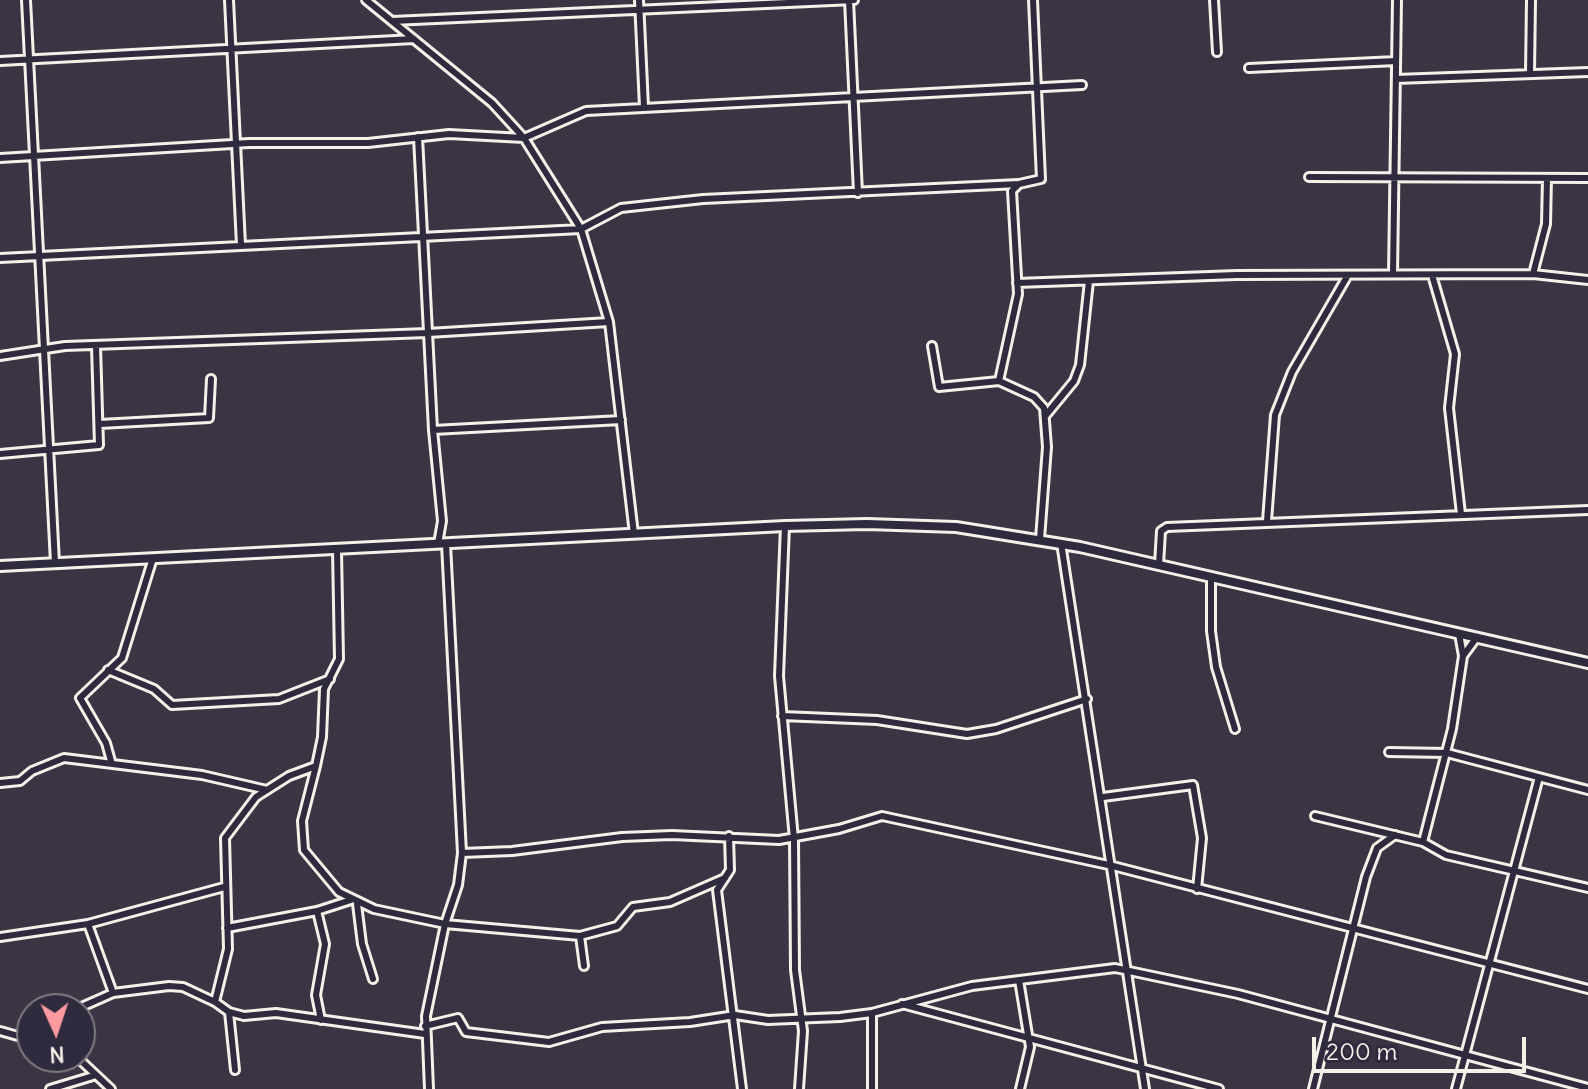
<!DOCTYPE html>
<html>
<head>
<meta charset="utf-8">
<style>
  body { margin:0 }
  #map { position:relative; width:1588px; height:1089px; overflow:hidden; background:#3b3443; font-family:Delius,sans-serif }
  canvas { display:block }
  .north { position:absolute; left:16px; top:993px; width:80px; height:80px; box-sizing:border-box; background:#2f2a3d; border:2px solid #7e7a81; border-radius:50%; rotate:177deg; font-size:22px; font-weight:700; line-height:32px; text-align:center; color:#f4f1e8 }
  .north::after { content:''; display:block; margin:auto; width:28px; height:36px; background:#ff9aa2; clip-path:polygon(50% 0,100% 100%,50% 72%,0 100%) }
  .scale { position:absolute; left:1312px; top:1037px; width:214px; height:36px; box-sizing:border-box; border:4px solid #f4f1e8; border-top:0; padding-left:10px; font-size:24px; line-height:28px; white-space:nowrap; color:#f4f1e8; -webkit-text-stroke:6px #2f2a3d; paint-order:stroke }
</style>
</head>
<body>
<div id="map">
<canvas width="1588" height="1089"></canvas>
<div class="north">N</div>
<div class="scale">200 m</div>
</div>
<script>
const context = document.querySelector('canvas').getContext('2d');
context.lineJoin = 'round';
const poly = rows => new Path2D(rows.map(r => 'M' + r).join(''));
function strokePath(path, color, width, dash) { context.strokeStyle = color; context.lineWidth = width; context.lineCap = dash ? 'butt' : 'round'; context.setLineDash(dash || []); context.stroke(path); }
const street = poly([
  [26,0,55,563],
  [229,0,241,245],
  [366,0,492,103,524,138,581,229,609,322,634,534],
  [639,0,644,107],
  [849,0,858,193],
  [1214,0,1217,52],
  [392,21,854,0],
  [0,61,414,39],
  [1249,68,1396,61],
  [1530,73,1531,0],
  [1396,79,1588,72],
  [418,137,433,430,621,420],
  [0,158,249,143,368,143,449,134,524,138,586,111,1082,85],
  [1309,177,1588,178],
  [0,258,581,229,621,208,703,199,1019,184],
  [1393,274,1397,0],
  [1533,274,1546,224,1547,178],
  [1432,275,1455,354,1449,408,1461,514],
  [1017,283,1237,275,1533,274,1588,280],
  [932,346,939,387,999,381,1034,397,1044,408,1047,447,1040,539],
  [0,356,65,346,428,333,609,322],
  [999,381,1018,294,1012,191,1019,184,1041,179,1033,0],
  [1046,415,1074,381,1080,365,1089,281],
  [100,424,209,418,211,379],
  [433,430,442,521,438,544],
  [0,454,99,445,96,346],
  [1267,521,1275,415,1292,372,1348,275],
  [785,526,779,676,794,839,795,970,803,1031,799,1089],
  [1061,543,1145,1089],
  [1159,565,1161,531,1167,527,1588,510],
  [1211,577,1211,631,1216,667,1235,729],
  [1463,656,1477,637],
  [108,670,154,689,172,705,279,699,330,679],
  [782,716,877,720,967,734,996,729,1087,699],
  [1389,752,1447,753,1588,790],
  [111,761,106,743,80,698,122,658,153,558],
  [316,766,302,821,304,850,339,892,374,909,445,924,580,936,617,926,633,907,670,902,725,878],
  [0,783,20,781,32,771,64,758,202,775,267,790],
  [1103,797,1193,785,1202,838,1197,889],
  [1315,816,1423,842,1446,855,1588,888],
  [729,836,730,870,717,890,742,1089],
  [1423,842,1452,729,1463,656,1459,634],
  [462,853,512,851,622,837,672,835,779,840,839,829,882,816,1113,866,1588,989],
  [357,904,362,944,373,979],
  [317,911,325,944,316,995,321,1020],
  [88,924,113,993],
  [227,928,317,911,351,900],
  [580,936,584,966],
  [0,937,88,924,224,887],
  [1019,980,1030,1047,1020,1089],
  [902,1004,1219,1089],
  [77,1009,113,993,169,986,183,987,215,1002],
  [229,1012,244,1016,276,1013,425,1034],
  [425,1026,458,1018,466,1032,549,1042,602,1027,690,1022,735,1015,768,1020,840,1017,872,1013,972,986,1115,968,1238,994,1588,1088],
  [0,1031,32,1040],
  [77,1057,111,1089],
  [235,1070,229,1012,215,1002,228,949,225,838,256,797,289,776,316,766,322,737,324,689,339,659,337,550],
  [50,1089,93,1076],
  [429,1089,426,1016,445,924,458,885,462,853,446,544],
  [872,1089,872,1013],
  [1313,1089,1366,877,1377,848,1395,835],
  [1456,1089,1539,777]
]);
const secondary = poly([
  [0,566,785,526,867,524,956,527,1080,547,1588,663]
]);
strokePath(street, '#f4f1e8', 12);
strokePath(secondary, '#f4f1e8', 14);
strokePath(street, '#2f2a3d', 6);
strokePath(secondary, '#2f2a3d', 8);
</script>
</body>
</html>
